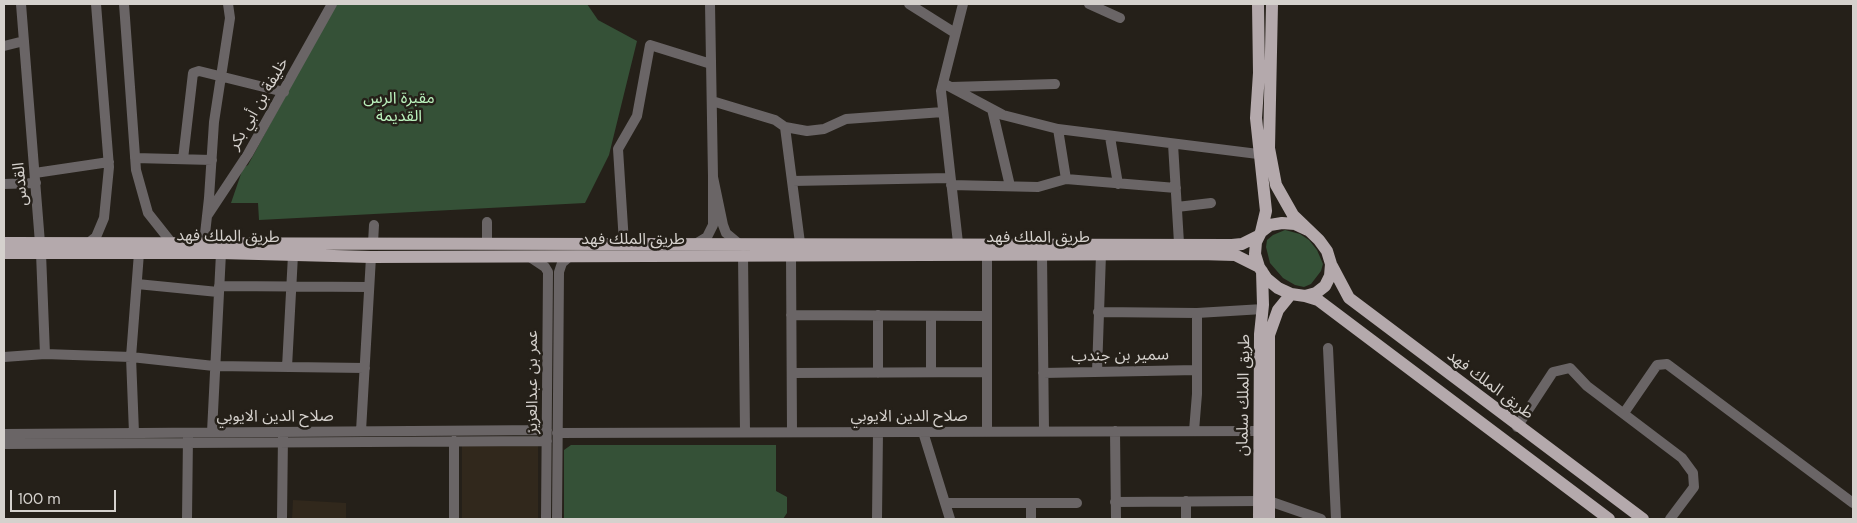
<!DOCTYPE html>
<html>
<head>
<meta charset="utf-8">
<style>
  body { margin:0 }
  #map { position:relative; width:1857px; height:523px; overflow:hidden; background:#252019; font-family:"DM Sans",sans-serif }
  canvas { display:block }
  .frame { position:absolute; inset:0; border:5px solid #d5d1cd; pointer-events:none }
  .scale { position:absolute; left:10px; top:490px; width:106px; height:22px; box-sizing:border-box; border:2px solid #d5d1cd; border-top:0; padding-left:6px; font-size:15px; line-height:18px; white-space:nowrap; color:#d5d1cd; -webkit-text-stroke:4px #252019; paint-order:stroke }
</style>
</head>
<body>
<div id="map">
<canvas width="1857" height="523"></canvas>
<div class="frame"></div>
<div class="scale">100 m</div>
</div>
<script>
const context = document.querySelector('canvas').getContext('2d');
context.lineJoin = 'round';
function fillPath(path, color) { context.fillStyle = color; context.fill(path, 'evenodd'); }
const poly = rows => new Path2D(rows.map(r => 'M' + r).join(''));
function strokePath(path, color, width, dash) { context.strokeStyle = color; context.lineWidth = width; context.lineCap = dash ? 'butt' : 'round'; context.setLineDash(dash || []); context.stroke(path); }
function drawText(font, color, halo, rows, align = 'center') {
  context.font = font + ' "DM Sans","Noto Sans Arabic",sans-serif'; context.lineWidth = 5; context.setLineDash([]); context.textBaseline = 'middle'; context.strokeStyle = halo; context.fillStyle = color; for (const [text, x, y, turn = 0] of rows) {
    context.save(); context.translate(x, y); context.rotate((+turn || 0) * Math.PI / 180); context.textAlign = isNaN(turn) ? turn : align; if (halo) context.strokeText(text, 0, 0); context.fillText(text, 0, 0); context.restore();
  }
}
fillPath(poly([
  [462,444,538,444,538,519,462,519],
  [293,500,346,503,346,519,292,519]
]), '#31281c');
fillPath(poly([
  [335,4,587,4,598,20,637,41,609,155,585,203,259,220,258,203,231,203,243,168,248,165],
  [1285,230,1300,234,1309,240,1317,250,1323,264,1321,271,1311,284,1304,287,1295,285,1283,278,1270,263,1266,247,1267,240,1273,235],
  [571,445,776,445,776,491,787,497,787,513,783,519,564,519,564,450]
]), '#355137');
strokePath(poly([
  [21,4,40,243],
  [124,4,136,170,148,213,171,242],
  [710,4,713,177],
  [909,4,955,33],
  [1089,4,1120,18],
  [4,46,24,41],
  [943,83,1003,115,1058,129,1258,154],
  [951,87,1055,84],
  [712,101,775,120,785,127,807,131,824,129,846,119,943,112],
  [992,109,1010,186],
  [785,127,800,243],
  [1058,129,1066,179],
  [1110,137,1118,184],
  [1173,144,1179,243],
  [135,158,212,160],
  [183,159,193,73,199,71,284,92],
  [35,173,109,162],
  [792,181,950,178],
  [4,184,36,183],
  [951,185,1038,187,1066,179,1176,188],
  [1177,207,1211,203],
  [207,216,248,154,332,4],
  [487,222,487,243],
  [91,241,96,237,104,218,109,167,96,4],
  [204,243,209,198,214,122,230,18,228,4],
  [373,243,374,225],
  [624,243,618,149,637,116,650,45,711,64],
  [697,243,707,237,713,225,713,177,723,225,726,233,738,243],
  [958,243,941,91,963,4],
  [41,253,45,354],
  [1042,254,1044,431],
  [743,255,745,432],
  [791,255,792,432],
  [530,257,545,267,548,272,546,519],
  [137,284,218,292],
  [219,286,369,287],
  [1098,312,1197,313,1263,309],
  [791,315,987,316],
  [1328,348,1336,519],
  [4,357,45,354,131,357,214,366,365,368],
  [287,367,293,255],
  [931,372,931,316],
  [1097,372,1101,254],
  [792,373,987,372],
  [878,373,878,315],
  [1043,373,1197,370],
  [1624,413,1657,365,1667,364,1853,503],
  [1517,427,1553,372,1570,368,1587,386,1682,458,1693,473,1694,487,1670,519],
  [361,431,371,257],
  [1115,431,1116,519],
  [1194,431,1197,394,1197,313],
  [212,432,221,253],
  [923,432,950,519],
  [987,432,987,255],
  [134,433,131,357,139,253],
  [557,433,1260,431],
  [4,434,547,430],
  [4,444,547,441],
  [1269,501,1321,519],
  [1115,502,1259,501],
  [945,503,1077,503],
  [187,519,188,436],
  [282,519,283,435],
  [454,519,454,441],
  [557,519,559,272,562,263,570,256],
  [877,519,878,432],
  [1031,519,1031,503],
  [1186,519,1186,501]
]), '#6a6566', 10);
strokePath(poly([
  [1258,4,1259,73,1256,118,1266,211,1261,232],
  [1272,4,1269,148,1276,185,1293,215,1319,240,1327,251,1331,264,1330,276,1325,286,1316,293,1305,296,1291,294,1278,288,1267,279,1259,267,1255,254,1256,242,1261,232,1270,225,1282,223,1295,224,1308,230],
  [4,243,1232,245,1242,244,1258,236],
  [4,253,221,253,371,257,1200,254,1235,255,1259,267],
  [1332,266,1349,298,1643,519],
  [1305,296,1318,300,1609,519],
  [1259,519,1260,334,1263,305,1262,271],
  [1269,519,1269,335,1278,310,1291,294]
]), '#b4a9ac', 12);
drawText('16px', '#baf1bc', '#252019', [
  ["مقبرة الرس",399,99],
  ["القديمة",399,117]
]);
drawText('16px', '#d5d1cd', '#252019', [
  ["خليفة بن أبي بكر",259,104,-60],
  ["القدس",21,184,-95],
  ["طريق الملك فهد",228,237,1],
  ["طريق الملك فهد",1038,238],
  ["طريق الملك فهد",633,240],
  ["سمير بن جندب",1120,356,-1],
  ["عمر بن عبدالعزيز",533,382,-90],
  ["طريق الملك فهد",1490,385,37],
  ["طريق الملك سلمان",1244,395,-89],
  ["صلاح الدين الايوبي",275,417],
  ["صلاح الدين الايوبي",909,417]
]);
</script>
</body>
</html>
